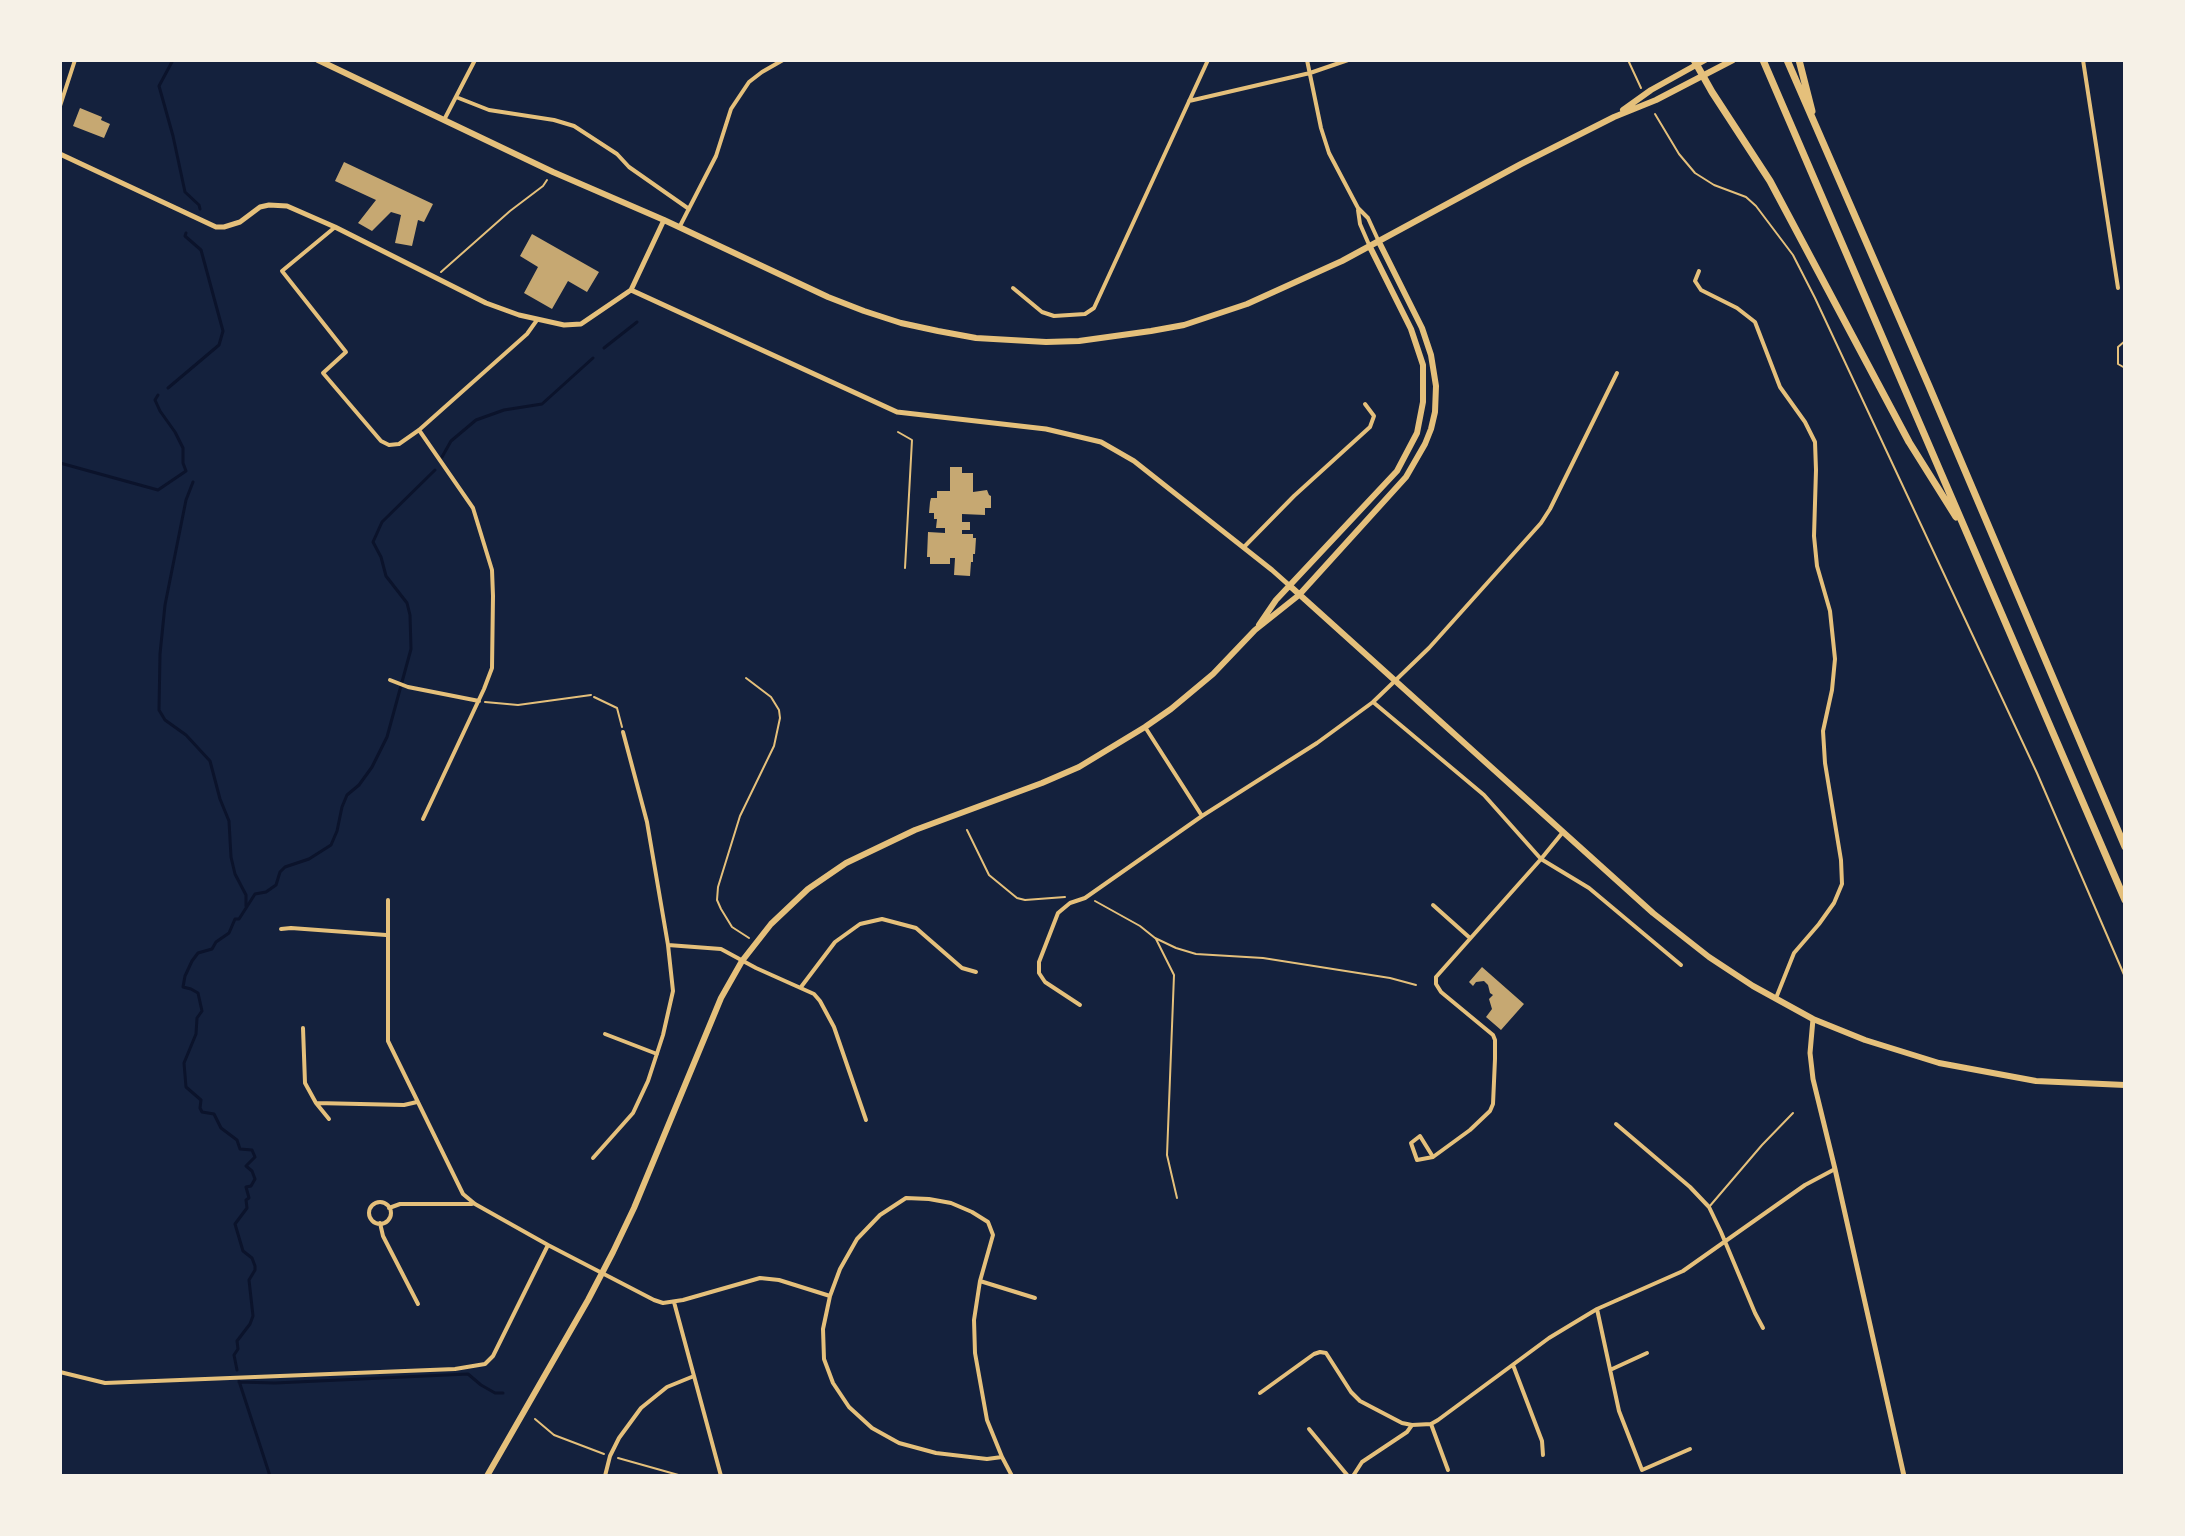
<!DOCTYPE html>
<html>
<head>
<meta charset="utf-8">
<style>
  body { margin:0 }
  #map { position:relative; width:2185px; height:1536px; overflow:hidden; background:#14213d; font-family:"Open Sans",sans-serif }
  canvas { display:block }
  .frame { position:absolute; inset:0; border:62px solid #f6f1e7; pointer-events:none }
</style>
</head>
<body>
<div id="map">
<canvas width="2185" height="1536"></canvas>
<div class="frame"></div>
</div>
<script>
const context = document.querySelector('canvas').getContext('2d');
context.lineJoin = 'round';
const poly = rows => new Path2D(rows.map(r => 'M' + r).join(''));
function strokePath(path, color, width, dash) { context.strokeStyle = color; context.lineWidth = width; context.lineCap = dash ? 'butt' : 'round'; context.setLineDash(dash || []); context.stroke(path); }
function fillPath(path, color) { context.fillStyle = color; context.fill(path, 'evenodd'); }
strokePath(poly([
  [173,60,159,86,173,136,185,192,199,205,200,209],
  [604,348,637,322],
  [168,388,219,345,223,331,201,250,185,236,186,233],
  [442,457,451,441,476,420,504,410,542,404,593,358],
  [60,463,158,490,186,471,183,463,183,448,175,432,160,411,155,400,158,395],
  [193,482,186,500,165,605,160,654,159,710,165,720,186,735,210,761,220,799,229,821,231,857,235,874,246,895,246,906],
  [237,1370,234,1355,238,1349,237,1341,250,1324,253,1316,249,1280,255,1270,255,1266,252,1258,243,1251,235,1224,247,1208,246,1200,249,1198,246,1187,251,1186,255,1179,252,1171,246,1166,255,1157,252,1150,240,1149,237,1140,221,1128,214,1114,202,1112,200,1108,201,1100,186,1087,184,1063,196,1034,197,1018,202,1011,198,993,191,989,183,987,185,976,192,961,198,953,212,949,216,942,229,933,235,919,239,919,255,894,266,892,276,885,280,872,285,867,309,859,331,845,337,831,342,807,347,795,359,785,372,767,387,737,411,649,410,615,407,603,386,576,381,557,373,542,382,522,435,470],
  [239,1381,270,1476],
  [239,1382,275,1383,468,1374,481,1385,495,1393,503,1393]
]), '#0b132b', 3);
fillPath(poly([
  [80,108,102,117,101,120,110,124,104,138,73,126],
  [344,162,433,204,424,222,418,220,412,246,395,243,401,215,391,212,372,231,358,223,376,200,335,181],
  [532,234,599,272,587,292,568,281,552,309,524,293,538,267,520,256],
  [950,467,962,467,962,473,973,473,973,492,987,490,989,495,991,496,991,508,985,508,985,515,962,514,962,522,970,522,970,530,962,530,962,534,973,534,973,538,976,538,975,554,973,554,973,562,971,562,970,576,954,575,955,558,950,558,950,564,930,564,930,557,927,557,928,532,945,533,945,528,936,528,937,519,934,519,934,513,929,513,930,502,931,498,937,498,937,491,950,491],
  [1482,967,1524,1004,1501,1030,1486,1017,1492,1009,1489,999,1493,995,1490,993,1488,985,1484,981,1476,982,1473,986,1469,982]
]), '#c6a872');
strokePath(poly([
  [1628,60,1641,88],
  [1655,114,1679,154,1695,173,1714,185,1746,197,1756,206,1793,255,1815,298,2037,773,2125,977],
  [441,272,510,211,543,186,547,180],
  [2125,341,2118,347,2118,364,2125,368],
  [898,432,912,440,905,568],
  [746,678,771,697,779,710,780,718,774,746,740,816,718,887,717,900,721,909,732,927,749,938],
  [594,697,617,708,622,727],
  [485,702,518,705,591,695],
  [967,830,989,875,1017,898,1025,900,1065,897],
  [1095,901,1140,926,1155,938,1176,948,1196,954,1263,958,1390,978,1416,985],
  [1156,939,1174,975,1167,1155,1177,1198],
  [535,1419,554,1435,604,1454],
  [618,1458,682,1476]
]), '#e5c07b', 2);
strokePath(poly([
  [1709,1207,1762,1145,1793,1113]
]), '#e5c07b', 2);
strokePath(poly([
  [1307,60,1321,128,1329,153,1358,208,1368,218,1379,242],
  [2083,60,2118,288],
  [456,97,489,110,554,120,574,126,617,154,629,167,689,209],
  [1189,101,1310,73,1348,60],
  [60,106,75,60],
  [444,120,475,60],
  [1358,210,1360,224,1370,247],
  [680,226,716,156,731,109,749,82,762,72,783,60],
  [334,228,282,271,346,352,323,373,381,441,389,445,399,444,419,430,527,334,537,320],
  [1699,271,1695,281,1701,290,1737,308,1755,322,1780,387,1805,422,1815,442,1816,470,1814,536,1817,566,1830,611,1835,659,1832,690,1823,731,1825,763,1841,860,1842,884,1834,903,1819,924,1794,953,1776,998],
  [1013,288,1042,312,1054,316,1085,314,1094,308,1208,60],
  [1617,373,1550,509,1541,523,1429,648,1373,702,1484,795,1541,859,1589,888,1681,965],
  [419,430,473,508,492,570,493,596,492,668,484,689,423,819],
  [1244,547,1294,496,1370,427,1374,416,1365,404],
  [390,680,408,687,479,701],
  [1145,727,1202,816],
  [623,732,647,822,668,945,721,949,756,968,814,994,820,1001,834,1027,866,1120],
  [388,900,388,1041,463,1194,475,1204,548,1245,654,1300,663,1303,683,1300,760,1278,779,1280,830,1296],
  [1433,905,1470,938],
  [281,929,291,928,386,935],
  [801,987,835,942,860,924,882,919,916,928,962,968,976,972],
  [1080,1005,1045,982,1039,973,1039,962,1058,913,1070,903,1085,898,1202,816,1317,743,1373,702],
  [303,1028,305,1083,316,1103,404,1105,417,1102],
  [605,1034,657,1054],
  [316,1103,329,1119],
  [1616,1124,1690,1187,1709,1207,1721,1232,1755,1313,1763,1328],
  [1433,1157,1420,1136,1411,1143,1417,1160,1433,1157,1470,1130,1490,1111,1493,1104,1495,1059,1495,1040,1493,1035,1441,992,1436,984,1436,977,1541,859,1563,832],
  [593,1158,633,1113,648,1081,663,1035,673,991,668,945],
  '369 1213a11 11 0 1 1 22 0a11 11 0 1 1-22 0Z',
  [389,1208,400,1204,472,1204],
  [380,1223,383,1236,418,1304],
  [980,1281,1035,1298],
  [674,1302,721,1476],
  [1597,1309,1619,1411,1642,1470,1690,1449],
  [1513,1365,1542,1441,1543,1455],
  [1610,1370,1647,1353],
  [60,1372,105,1383,455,1369,485,1364,493,1356,548,1245],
  [1260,1393,1314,1354,1320,1352,1326,1353,1351,1392,1360,1401,1402,1423,1412,1425],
  [1431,1424,1448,1470],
  [1309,1429,1348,1476],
  [1002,1457,987,1420,975,1353,974,1320,980,1281,993,1235,988,1222,972,1212,951,1203,929,1199,906,1198,880,1215,857,1239,840,1269,830,1296,823,1329,824,1359,833,1383,849,1407,872,1428,899,1443,936,1453,987,1459,1002,1457,1012,1476],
  [605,1476,610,1456,619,1438,641,1408,667,1387,694,1376],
  [1353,1476,1362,1462,1407,1432,1412,1425,1431,1424,1438,1420,1549,1338,1597,1309,1683,1271,1805,1185,1835,1169]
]), '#e5c07b', 4);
strokePath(poly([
  [60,154,216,227,224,227,240,222,260,207,269,205,287,206,335,227,486,303,519,315,564,325,581,324,631,290,664,220],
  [631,290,897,412,1046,429,1101,442,1134,461,1272,570,1290,586],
  [1813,1019,1810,1053,1813,1079,1835,1169,1904,1476]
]), '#e5c07b', 5);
strokePath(poly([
  [318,60,553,172,664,220,828,297,864,311,901,323,938,331,976,338,1046,342,1079,341,1151,331,1184,325,1247,304,1342,261,1521,164,1614,117,1656,100,1733,60],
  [1623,110,1651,90,1705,60],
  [1290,586,1653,913,1709,957,1753,986,1813,1019,1865,1040,1939,1063,2036,1081,2125,1085],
  [1259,625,1276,600,1397,471,1417,433,1423,402,1423,365,1411,329,1370,247],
  [487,1476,588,1300,613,1252,634,1208,721,998,742,961,771,924,808,889,846,863,915,830,1042,783,1079,767,1145,727,1171,709,1213,674,1255,630,1299,595,1406,477,1425,444,1431,429,1435,412,1436,386,1431,355,1422,328,1379,242]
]), '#e5c07b', 6);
strokePath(poly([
  [1694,60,1712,92,1770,181,1909,442,1956,517],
  [1763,60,2125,900],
  [1787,60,1929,386,2125,847],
  [1799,60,1812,111]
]), '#e5c07b', 7);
</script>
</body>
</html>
